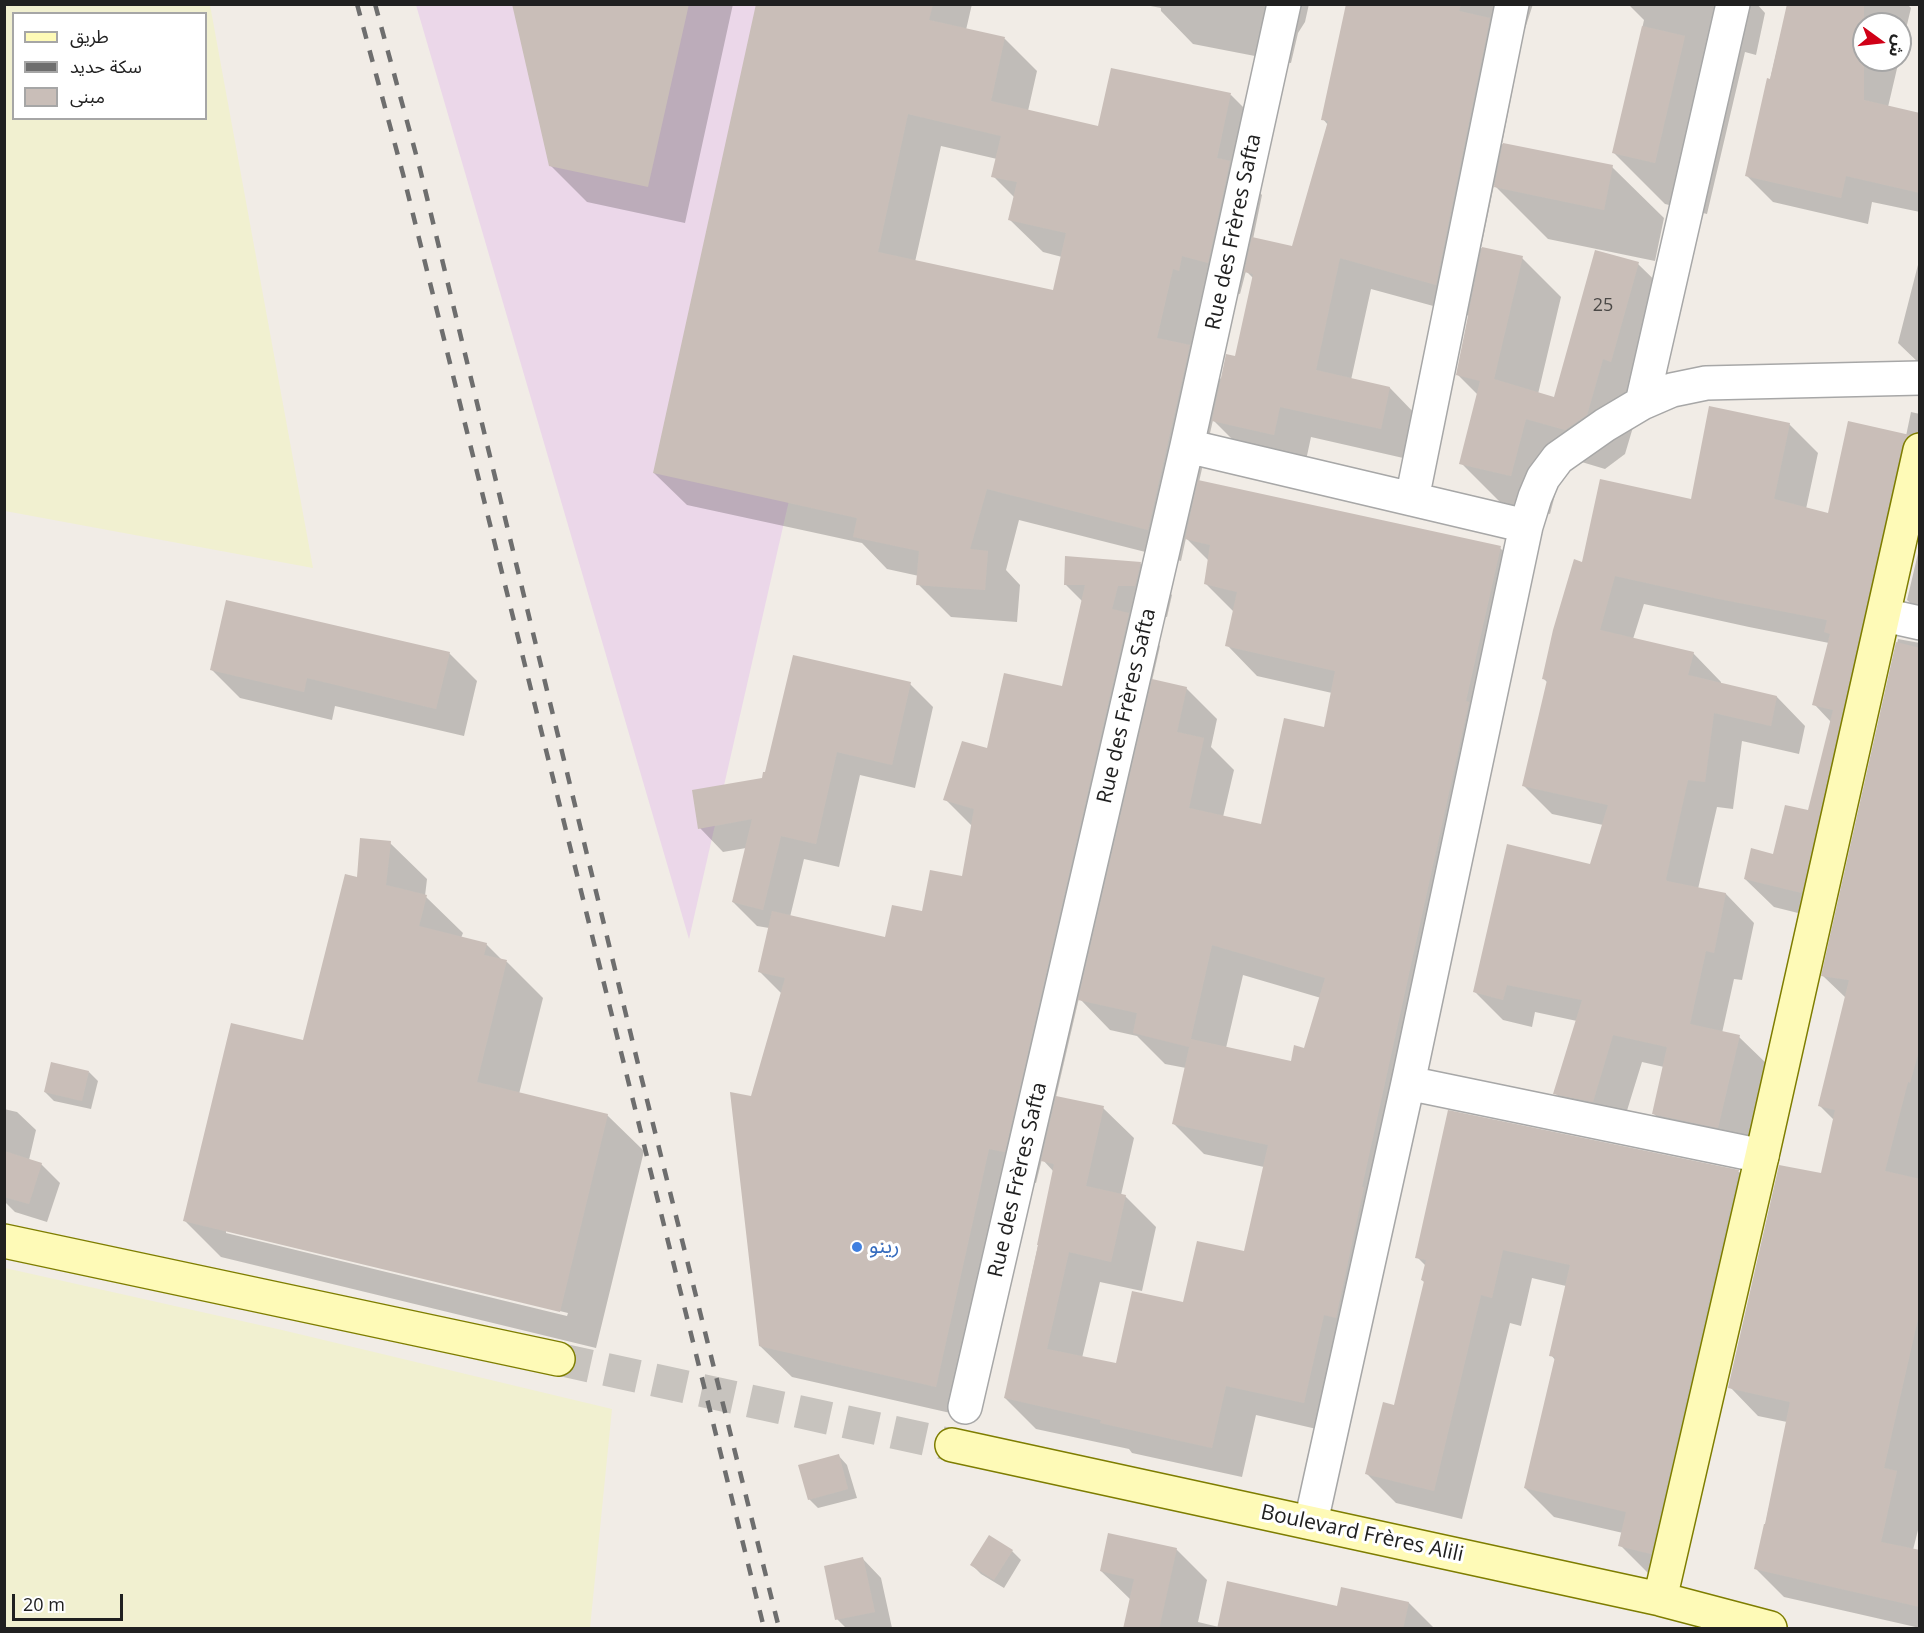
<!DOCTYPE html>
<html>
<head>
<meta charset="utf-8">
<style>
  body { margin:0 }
  #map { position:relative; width:1924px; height:1633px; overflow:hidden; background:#f1ece6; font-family:"Open Sans","Noto Sans Arabic",sans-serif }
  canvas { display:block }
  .frame { position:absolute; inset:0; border:6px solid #202020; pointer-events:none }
  .legend { position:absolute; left:12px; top:12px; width:195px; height:108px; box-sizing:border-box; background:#fff; border:2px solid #a6a6a6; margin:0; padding:8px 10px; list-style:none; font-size:18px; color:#202020 }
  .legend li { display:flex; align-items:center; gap:12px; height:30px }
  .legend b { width:30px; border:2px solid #a6a6a6 }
  .north { position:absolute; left:1852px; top:12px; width:60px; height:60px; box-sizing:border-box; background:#fff; border:2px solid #a6a6a6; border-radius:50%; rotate:105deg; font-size:16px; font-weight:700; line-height:24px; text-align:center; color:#202020 }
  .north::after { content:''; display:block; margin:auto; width:21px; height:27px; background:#d00017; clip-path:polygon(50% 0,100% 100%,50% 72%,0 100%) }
  .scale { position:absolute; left:12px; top:1594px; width:111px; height:27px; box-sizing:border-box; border:3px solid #202020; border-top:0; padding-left:8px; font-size:18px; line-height:21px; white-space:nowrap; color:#202020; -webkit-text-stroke:4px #fff; paint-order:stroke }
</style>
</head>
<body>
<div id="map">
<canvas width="1924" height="1633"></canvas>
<div class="frame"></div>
<ul class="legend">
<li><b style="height:8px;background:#fefab7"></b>طريق</li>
<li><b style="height:8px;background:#6e6e6e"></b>سكة حديد</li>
<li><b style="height:16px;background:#c9beb8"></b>مبنى</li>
</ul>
<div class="north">ش</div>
<div class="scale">20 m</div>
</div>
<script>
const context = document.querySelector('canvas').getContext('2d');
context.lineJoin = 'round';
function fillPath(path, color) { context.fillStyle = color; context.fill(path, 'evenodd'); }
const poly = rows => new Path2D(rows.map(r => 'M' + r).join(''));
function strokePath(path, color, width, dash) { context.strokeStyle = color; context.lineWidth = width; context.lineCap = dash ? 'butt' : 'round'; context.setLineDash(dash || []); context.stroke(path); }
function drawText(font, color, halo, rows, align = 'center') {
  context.font = font + ' "Open Sans","Noto Sans Arabic",sans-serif'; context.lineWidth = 6; context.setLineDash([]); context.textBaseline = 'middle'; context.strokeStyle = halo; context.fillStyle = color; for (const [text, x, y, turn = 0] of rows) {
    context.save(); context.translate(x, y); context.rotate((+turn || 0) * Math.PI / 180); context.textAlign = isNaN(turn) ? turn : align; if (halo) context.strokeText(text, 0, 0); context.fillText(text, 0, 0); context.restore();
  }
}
fillPath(poly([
  [416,5,902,5,689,939]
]), '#ebd7e9');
fillPath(poly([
  [4,5,210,5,313,568,5,511],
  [14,14,206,14,206,118,14,118],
  [5,1268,282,1330,612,1409,590,1628,5,1628]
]), '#f1f0d0');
fillPath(poly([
  [513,4,733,4,685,223,587,202,550,165],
  [758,4,972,4,966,30,1005,39,1037,71,1028,111,1099,127,1231,95,1263,127,1251,184,1262,195,1253,239,1293,248,1328,125,1323,119,1347,4,1533,4,1524,32,1502,144,1612,167,1664,218,1655,261,1548,239,1494,185,1481,248,1522,258,1561,297,1538,394,1555,399,1638,264,1678,303,1642,397,1625,454,1605,469,1565,457,1550,514,1500,502,1461,463,1478,395,1458,375,1470,316,1371,289,1351,380,1390,388,1421,420,1412,460,1311,437,1305,465,1245,452,1213,420,1199,482,1500,548,1531,578,1496,731,1499,734,1392,1217,1334,1433,1256,1415,1242,1477,1132,1453,1129,1449,1036,1429,1005,1398,1054,1172,1042,1159,1036,1183,1021,1179,968,1417,792,1377,760,1346,752,1098,782,994,760,972,769,928,757,926,733,902,746,848,723,852,700,828,763,780,910,684,933,707,915,788,860,775,839,867,804,859,790,917,886,939,923,913,963,878,972,826,945,799,988,750,1063,688,1083,602,1065,584,1140,563,1172,595,1167,617,1149,617,1145,632,1160,646,1152,681,1186,688,1217,719,1211,747,1234,770,1223,817,1262,826,1325,729,1332,693,1257,676,1227,645,1234,612,1206,584,1209,561,1186,538,1181,561,1019,520,1006,570,1020,585,1017,622,951,617,918,584,919,576,887,569,862,543,687,505,654,473],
  [941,146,997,159,993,176,1015,198,1010,220,1043,252,1062,257,1054,291,915,262],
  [1246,271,1254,279,1236,357,1222,380,1193,351,1214,288,1240,294],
  [1243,975,1321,998,1305,1049,1292,1062,1226,1048],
  [1079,998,1110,1030,1137,1036,1165,1064,1186,1068,1174,1124,1204,1154,1264,1167,1245,1253,1184,1304,1117,1365,1082,1358,1100,1282,1142,1291,1156,1227,1125,1196,1121,1195,1134,1138,1103,1108,1056,1097],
  [1140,4,1309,4,1305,22,1298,33,1291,63,1193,44,1161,11,1161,8],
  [1628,4,1757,4,1765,13,1756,55,1745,52,1707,214,1665,204,1614,153,1644,20],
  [1788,4,1907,4,1911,8,1900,54,1900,24,1864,24,1864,60,1899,60,1888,107,1920,115,1920,212,1872,202,1868,224,1773,202,1747,176],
  [1920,257,1920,364,1898,343],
  [1911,412,1920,414,1920,520,1830,921,1774,907,1745,879,1774,856,1809,812,1831,722,1814,704,1829,643,1749,627,1644,604,1633,639,1693,653,1721,682,1721,684,1777,697,1805,726,1799,754,1742,741,1733,809,1717,807,1698,889,1726,894,1754,923,1742,980,1734,979,1722,1033,1739,1037,1768,1065,1747,1155,1682,1142,1654,1114,1664,1067,1642,1062,1621,1130,1584,1122,1555,1093,1577,1021,1535,1012,1532,1027,1503,1020,1475,992,1591,866,1603,825,1552,814,1524,786,1548,683,1544,679,1583,564,1692,501,1789,424,1818,453,1806,509,1829,515,1906,436],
  [1920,545,1920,612,1907,600],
  [1898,639,1920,643,1920,1522,1913,1550,1920,1552,1920,1628,1784,1597,1756,1569,1787,1422,1758,1416,1730,1387,1822,1175,1834,1120,1819,1105,1846,998,1823,976],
  [449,653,477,681,464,736,335,706,332,720,240,698,212,670],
  [390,843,427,879,425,896,463,933,461,938,486,944,503,961,507,962,543,998,519,1094,607,1115,644,1151,596,1348,221,1257,185,1221,304,1042,358,879],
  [226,1230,568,1313,567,1316,226,1233],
  [89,1072,98,1081,91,1109,54,1101,45,1092],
  [4,1109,17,1112,36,1130,29,1160,41,1164,60,1183,47,1222,15,1212,4,1201],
  [1449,1112,1739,1172,1768,1201,1649,1574,1620,1545,1623,1533,1554,1517,1525,1488,1556,1361,1551,1355,1566,1286,1532,1278,1521,1326,1510,1323,1462,1519,1396,1503,1367,1474,1395,1406,1425,1283,1422,1280,1426,1266,1417,1257],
  [838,1455,847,1465,857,1498,818,1508,809,1499],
  [1176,1549,1207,1580,1198,1622,1219,1627,1338,1608,1409,1603,1434,1628,1125,1628,1131,1600,1101,1571],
  [1012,1551,1021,1560,1004,1588,981,1574,972,1565],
  [863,1559,881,1578,892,1628,846,1628,837,1619]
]), '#0003');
fillPath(poly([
  [512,4,689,4,648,187,549,166],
  [756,4,933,4,929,20,1005,37,991,101,1098,126,1111,68,1231,93,1217,158,1230,161,1208,263,1182,256,1179,271,1173,269,1157,338,1190,345,1148,530,987,489,970,549,988,551,985,590,916,585,919,551,853,537,857,518,653,473],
  [908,114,1001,136,991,177,1017,182,1008,220,1066,233,1053,290,878,252],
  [1346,4,1461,4,1459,11,1490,18,1436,285,1340,258,1316,370,1390,387,1381,429,1280,407,1274,435,1212,421,1226,354,1235,356,1253,274,1244,272,1252,237,1292,246,1328,121,1321,120],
  [1787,4,1864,4,1864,100,1920,113,1920,193,1846,176,1841,198,1745,176,1767,78,1770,79],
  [1642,26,1685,36,1655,163,1612,153],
  [1503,143,1613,165,1604,210,1494,187],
  [1482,247,1523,256,1494,379,1554,397,1595,250,1639,262,1611,362,1603,359,1587,415,1565,430,1526,419,1511,476,1459,464,1480,381,1456,375],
  [1709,406,1790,423,1774,499,1828,513,1848,421,1910,435,1906,438,1902,446,1802,893,1744,879,1751,848,1773,854,1785,805,1808,810,1833,710,1812,705,1830,634,1824,632,1827,620,1719,599,1615,576,1600,630,1694,652,1688,675,1777,696,1771,726,1714,713,1705,782,1688,780,1666,879,1667,881,1726,893,1714,953,1706,951,1690,1024,1740,1035,1718,1128,1652,1114,1667,1047,1613,1035,1593,1102,1553,1094,1582,1000,1507,985,1503,1000,1473,992,1507,844,1590,864,1608,805,1522,786,1547,680,1542,679,1553,630,1574,559,1582,562,1600,479,1691,499],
  [1198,480,1501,546,1466,701,1469,702,1362,1187,1364,1187,1336,1318,1324,1315,1304,1403,1226,1386,1212,1448,1100,1423,1101,1420,1004,1398,1038,1245,1037,1245,1054,1164,1041,1161,1056,1096,1104,1106,1086,1186,1126,1195,1111,1262,1069,1252,1047,1349,1116,1363,1132,1291,1183,1302,1197,1241,1244,1251,1268,1145,1172,1124,1191,1039,1291,1061,1294,1045,1304,1048,1325,978,1212,945,1189,1047,1133,1033,1137,1013,1078,1000,1152,679,1187,687,1177,732,1204,738,1189,808,1261,824,1284,718,1324,727,1335,671,1225,646,1237,592,1204,584,1210,545,1185,539],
  [1065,556,1141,562,1135,586,1118,586,1112,609,1129,613,1005,1152,989,1149,936,1387,759,1346,730,1092,751,1096,785,978,758,972,772,911,885,937,892,905,922,911,930,870,962,876,974,809,943,800,962,741,987,748,1004,673,1062,686,1085,585,1064,585],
  [226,600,450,652,436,709,307,678,304,692,210,670],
  [1896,642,1920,648,1920,1047,1910,1083,1908,1082,1885,1171,1920,1179,1920,1310,1884,1468,1897,1471,1881,1542,1920,1550,1920,1607,1754,1569,1764,1524,1765,1524,1790,1402,1728,1388,1779,1165,1821,1173,1835,1110,1818,1106,1849,980,1821,976],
  [793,655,911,682,892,765,837,752,816,844,781,836,763,910,732,902,752,819,698,829,692,790,762,778,763,772,765,772],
  [360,838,391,841,386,885,427,895,419,926,487,943,484,955,507,960,477,1082,608,1114,560,1312,183,1221,231,1023,303,1040,345,874,357,877],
  [51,1062,89,1071,82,1101,44,1092],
  [1448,1110,1739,1170,1651,1554,1618,1546,1626,1512,1524,1488,1555,1357,1549,1356,1570,1265,1503,1250,1492,1298,1481,1295,1434,1491,1365,1474,1383,1402,1394,1405,1424,1281,1421,1280,1426,1260,1415,1258],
  [4,1151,42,1163,29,1204,4,1197],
  [839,1454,848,1489,808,1500,798,1465],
  [1108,1533,1177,1548,1159,1629,1123,1629,1134,1579,1100,1571],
  [989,1535,1013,1550,994,1580,970,1565],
  [863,1557,875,1612,835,1620,824,1566],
  [1227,1581,1337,1606,1341,1587,1409,1602,1403,1629,1217,1629]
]), '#c9beb8');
strokePath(poly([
  [558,1359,952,1445]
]), '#c7c3be', 33, [33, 16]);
const street = poly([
  [1642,403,1733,4],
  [1187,446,1526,526],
  [1412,499,1512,4],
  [1884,615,1920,623],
  [1408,1083,1762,1156],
  [965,1407,1187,446,1284,4],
  [1311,1522,1408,1083,1526,526,1535,497,1543,478,1558,458,1605,425,1642,403,1672,390,1706,383,1920,378]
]);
const secondary = poly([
  [4,1241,558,1359],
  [952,1445,1660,1599,1770,1628],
  [1660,1599,1762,1156,1920,450]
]);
strokePath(street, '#a7a7a7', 36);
strokePath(secondary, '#7e7d00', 36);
strokePath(street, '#fff', 33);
strokePath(secondary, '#fefab7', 33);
strokePath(poly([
  [357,4,403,174,764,1628],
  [375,4,420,169,639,1068,779,1628]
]), '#6e6e6e', 4.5, [12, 12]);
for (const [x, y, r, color] of [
  [857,1247,6,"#3f7fe0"]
]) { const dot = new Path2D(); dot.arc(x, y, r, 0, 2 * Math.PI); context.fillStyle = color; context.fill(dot); strokePath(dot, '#fff', 2); }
drawText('18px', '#4a4846', null, [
  ["25",1603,306]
]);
drawText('21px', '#202020', '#fff', [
  ["Rue des Frères Safta",1234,232,-78],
  ["Rue des Frères Safta",1127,706,-77],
  ["Rue des Frères Safta",1018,1180,-77],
  ["Boulevard Frères Alili",1362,1534,12]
]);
drawText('21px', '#366cbe', '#fff', [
  ["رينو",869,1247]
], 'left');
</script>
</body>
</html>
